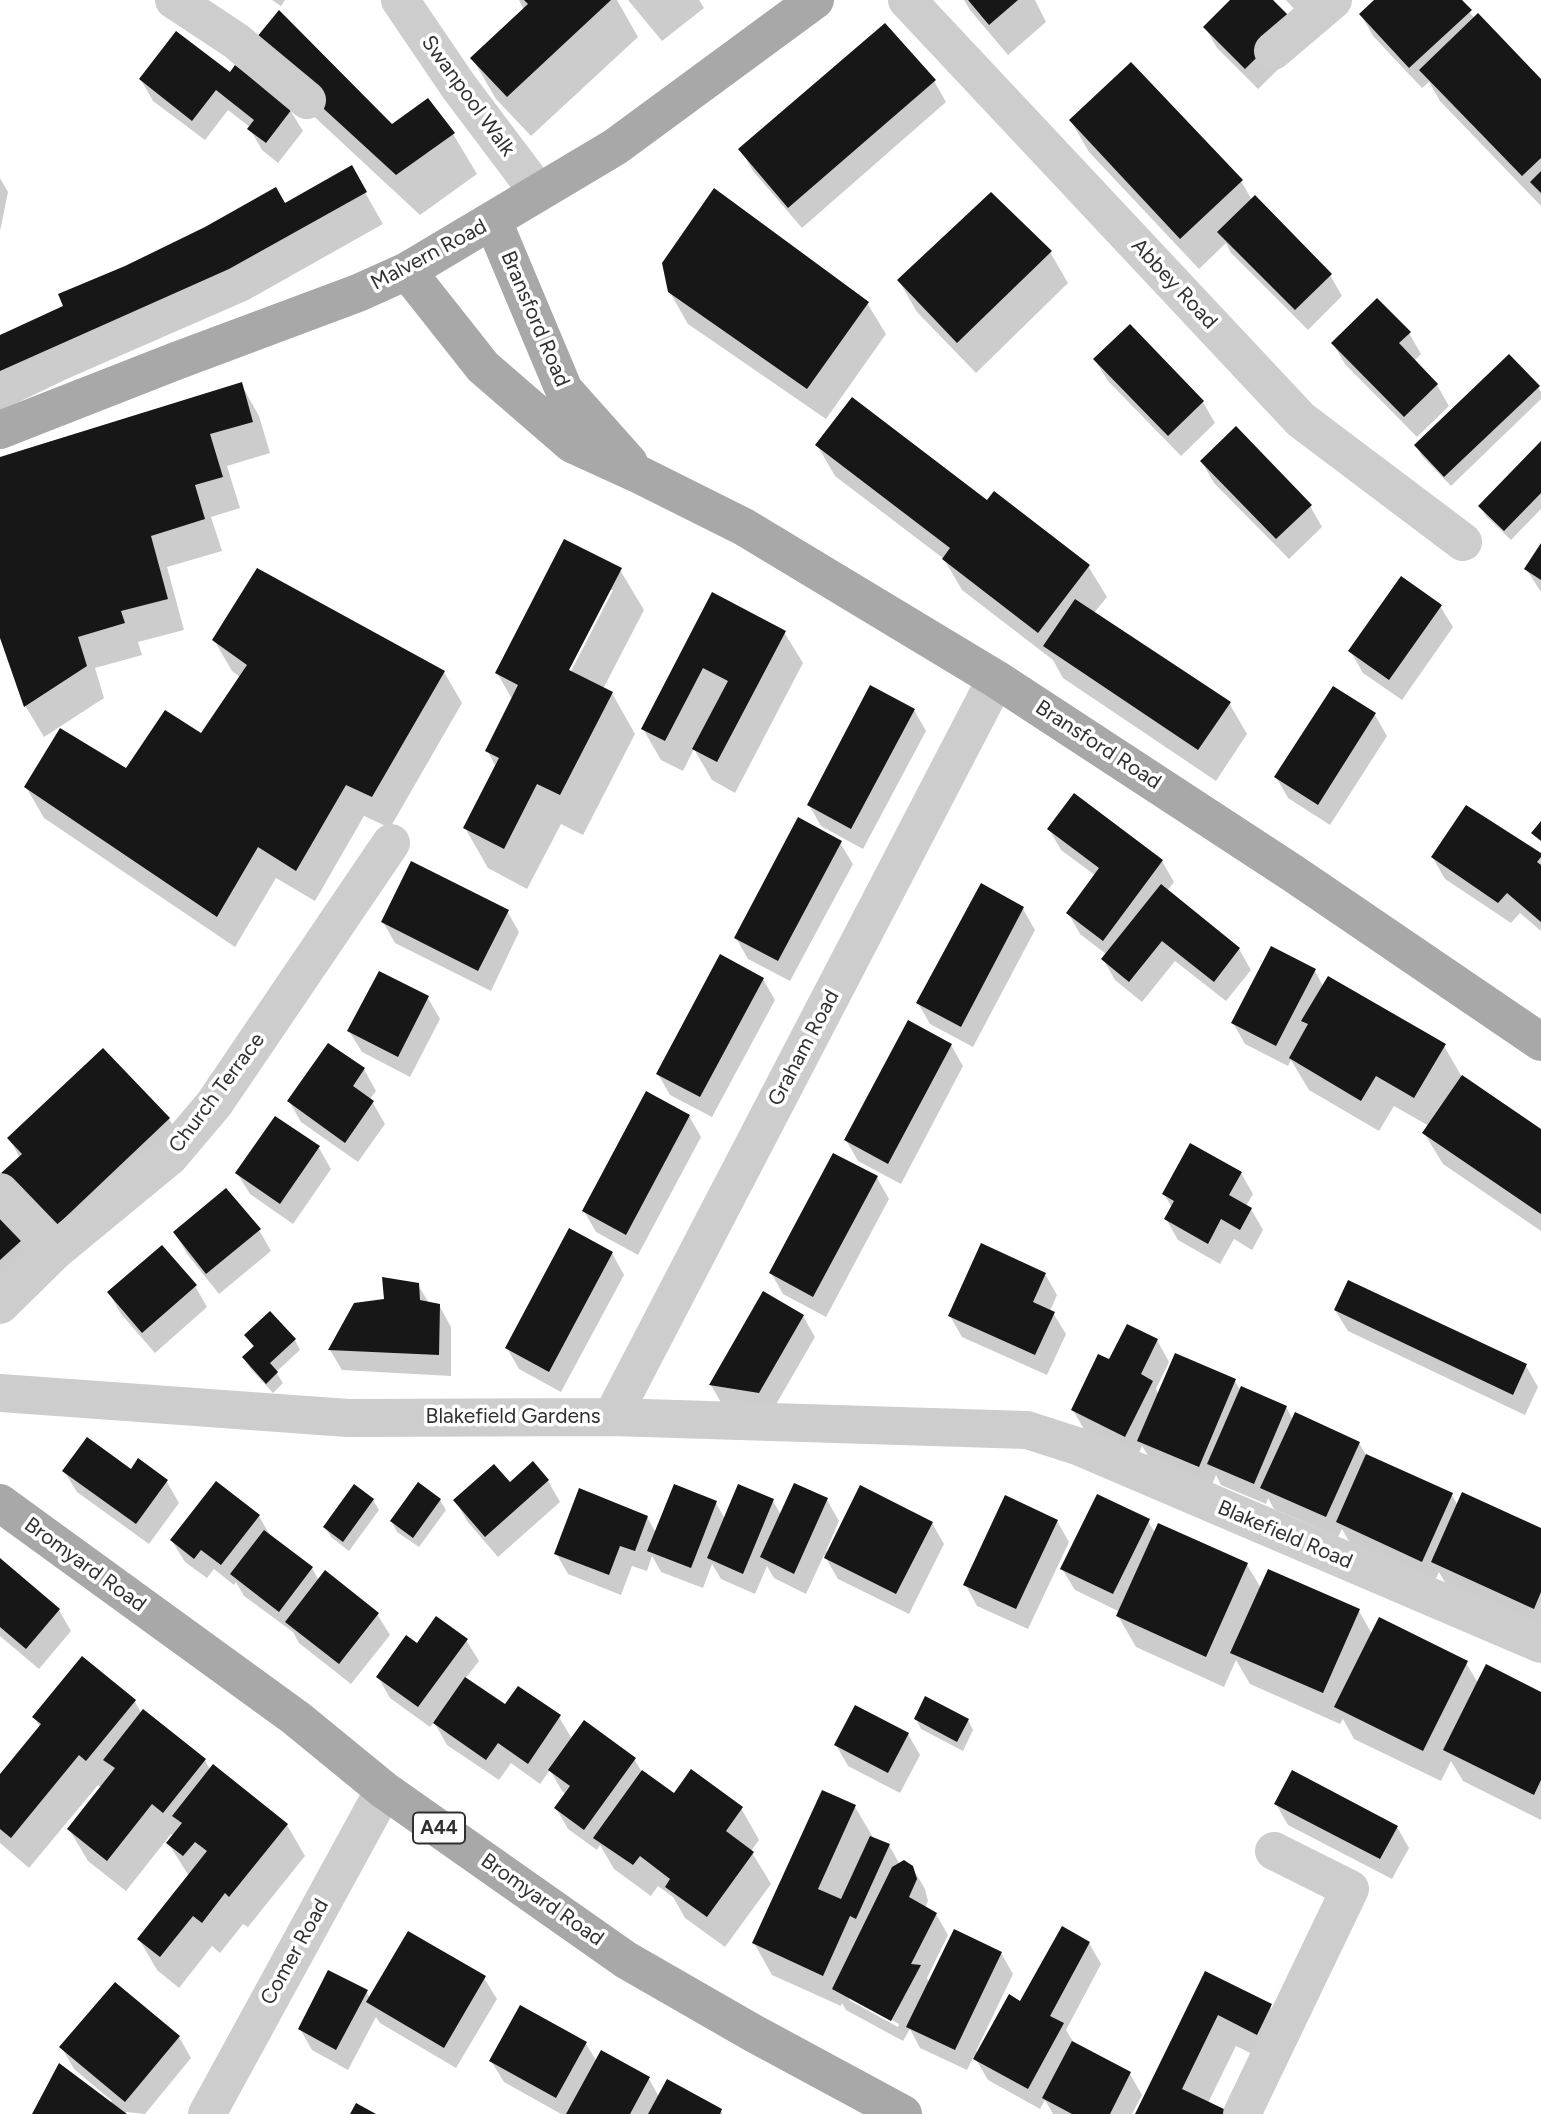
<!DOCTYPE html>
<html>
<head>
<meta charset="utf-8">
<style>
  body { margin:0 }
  canvas { display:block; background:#fff }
</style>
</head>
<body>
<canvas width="1541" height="2114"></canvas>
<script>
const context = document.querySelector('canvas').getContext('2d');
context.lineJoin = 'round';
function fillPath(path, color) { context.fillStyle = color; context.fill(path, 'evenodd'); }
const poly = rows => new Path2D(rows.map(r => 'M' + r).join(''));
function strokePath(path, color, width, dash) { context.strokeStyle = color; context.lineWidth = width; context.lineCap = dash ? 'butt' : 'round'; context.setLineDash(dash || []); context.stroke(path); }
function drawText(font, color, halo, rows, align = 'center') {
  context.font = font + ' Figtree,sans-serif'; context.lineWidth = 7; context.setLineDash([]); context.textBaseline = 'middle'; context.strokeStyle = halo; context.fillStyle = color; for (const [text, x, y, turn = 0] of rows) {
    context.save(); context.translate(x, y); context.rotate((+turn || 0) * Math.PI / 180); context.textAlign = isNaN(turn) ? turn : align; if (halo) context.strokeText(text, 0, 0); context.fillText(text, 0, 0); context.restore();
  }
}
fillPath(poly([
  [272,0,285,0,281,6],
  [519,0,617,0,638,37,531,136,496,99,472,58,524,10],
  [628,0,699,0,704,8,662,41],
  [964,0,1035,0,1046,22,1008,55,970,10],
  [1233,0,1271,0,1305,43,1258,89,1217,48,1205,27],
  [1286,0,1331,0,1314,31],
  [1377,0,1460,0,1475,19,1541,81,1541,206,1440,101,1429,82,1422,88,1373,36,1361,15],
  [885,25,934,81,946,102,802,228,753,171,741,150],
  [230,74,290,110,303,131,278,163,262,150,250,129,251,128,228,110,205,140,153,101,141,80],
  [278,83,392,126,453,134,477,174,420,215],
  [1071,121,1241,181,1252,200,1330,275,1342,296,1308,330,1231,253,1226,243,1199,269,1089,152],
  [351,168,383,224,248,300,69,378,0,411,0,337,284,205],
  [0,178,8,192,0,231],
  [1050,252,1068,283,976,373,917,312,899,281],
  [669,291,867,303,886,334,826,419,688,324],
  [1130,327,1203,402,1215,423,1181,456,1108,381,1095,360],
  [1409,333,1421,354,1414,361,1437,385,1449,406,1417,437,1345,364,1333,343],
  [241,384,259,416,270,453,227,466,240,508,211,517,222,551,167,567,184,630,138,642,142,655,95,668,104,698,44,737,26,707,0,633,0,459],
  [1538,387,1541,392,1541,399,1451,486,1422,456,1416,446],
  [1541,443,1541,509,1511,540,1486,516,1480,506],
  [817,445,987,503,1088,566,1107,597,1094,613,1229,703,1247,734,1216,781,1063,678,1053,660,962,590,944,559,835,476],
  [1202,462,1310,506,1322,527,1289,559,1214,483],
  [1541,547,1541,592,1526,569],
  [620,570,644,610,603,689,612,693,635,734,583,835,561,824,527,889,488,868,465,828,496,767,487,750,512,699,497,673],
  [609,590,613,590,567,679,564,677],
  [713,594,784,632,803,663,735,793,712,780,694,749,683,771,661,760,643,729],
  [1440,606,1453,627,1402,700,1363,673,1351,652],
  [214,640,444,672,462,703,390,828,364,816,315,901,276,878,235,947,44,818,26,787,126,771,201,735,240,677,232,671],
  [914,710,926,731,863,849,821,826,809,805],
  [1375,715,1387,736,1330,825,1288,798,1276,777],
  [1049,829,1162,861,1174,882,1167,891,1239,949,1251,970,1226,1001,1175,961,1142,1002,1115,980,1103,959,1106,954,1080,934,1068,913,1096,876,1061,850],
  [840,843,853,864,790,981,748,959,736,938],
  [1541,855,1541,931,1520,913,1511,923,1445,879,1433,858],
  [982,886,1023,909,1035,930,973,1047,930,1024,918,1003],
  [507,911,519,932,491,991,395,943,383,922],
  [1315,971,1323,986,1444,1046,1462,1077,1541,1131,1541,1231,1443,1164,1424,1133,1429,1126,1394,1106,1379,1131,1309,1090,1291,1060,1288,1066,1245,1044,1233,1023],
  [379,973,428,998,440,1019,410,1077,362,1052,349,1031],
  [763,979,775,1000,712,1117,670,1095,658,1074],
  [951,1045,963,1066,901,1184,858,1161,846,1140],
  [364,1069,376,1091,369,1100,373,1103,385,1124,358,1162,301,1122,289,1101],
  [689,1116,701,1137,638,1255,596,1232,584,1211],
  [169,1119,187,1150,71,1260,10,1139],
  [319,1148,331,1169,293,1224,250,1194,237,1173],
  [1241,1173,1253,1194,1246,1206,1251,1209,1263,1230,1252,1250,1234,1239,1220,1264,1178,1240,1166,1219,1172,1208,1164,1194],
  [877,1178,889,1199,826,1317,783,1294,771,1273],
  [0,1208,50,1263,0,1302],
  [259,1230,271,1251,219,1294,187,1254,175,1233],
  [612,1253,624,1275,561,1392,519,1369,507,1348],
  [1045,1274,1057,1295,1050,1311,1053,1313,1066,1334,1047,1375,962,1337,950,1316],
  [418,1285,429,1303,439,1305,451,1327,451,1376,342,1370,330,1350],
  [195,1286,207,1307,155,1353,121,1314,109,1293],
  [1335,1310,1526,1366,1538,1387,1525,1415,1348,1331],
  [803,1316,815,1337,771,1413,723,1406,711,1385],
  [246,1336,295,1340,300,1350,276,1372,283,1383,273,1393,250,1368,244,1358,254,1348],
  [1157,1340,1169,1362,1156,1389,1159,1395,1235,1381,1241,1391,1286,1407,1293,1420,1359,1443,1366,1455,1452,1495,1458,1506,1541,1530,1541,1634,1451,1593,1439,1572,1434,1582,1350,1543,1342,1529,1338,1537,1274,1509,1268,1498,1266,1504,1221,1485,1216,1475,1211,1487,1152,1462,1142,1446,1137,1457,1085,1431,1073,1410,1110,1362],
  [138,1461,167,1482,179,1503,149,1544,77,1492,64,1471,131,1471],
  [548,1481,560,1502,498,1557,467,1521,455,1500,509,1484],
  [795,1485,827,1500,839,1521,826,1551,829,1552,932,1523,944,1544,909,1614,838,1579,824,1555,806,1594,774,1578,767,1566,755,1594,721,1579,712,1564,703,1588,661,1572,652,1556,647,1571,632,1566,621,1595,568,1574,556,1553,647,1517,656,1533,716,1503,725,1519,773,1501,781,1515],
  [373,1500,379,1510,349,1551,331,1537,325,1527],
  [440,1500,446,1510,419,1547,397,1532,392,1522],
  [259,1516,271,1537,312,1568,319,1581,377,1614,390,1635,351,1684,299,1643,293,1632,244,1596,236,1582,234,1585,214,1569,207,1578,185,1562,172,1541],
  [1057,1521,1069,1542,1028,1629,977,1606,965,1584],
  [1148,1521,1155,1533,1247,1565,1261,1588,1359,1611,1372,1634,1466,1663,1478,1683,1541,1694,1541,1820,1463,1781,1451,1761,1441,1781,1354,1739,1343,1719,1340,1724,1250,1684,1236,1660,1224,1687,1136,1647,1118,1616,1120,1612,1075,1590,1062,1569],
  [0,1561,59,1610,71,1631,39,1669,0,1636],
  [466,1640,479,1661,465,1679,506,1707,559,1717,572,1739,634,1759,642,1772,674,1796,741,1808,759,1840,751,1851,771,1884,725,1947,685,1918,673,1897,658,1886,651,1896,614,1869,600,1845,597,1850,568,1829,556,1808,566,1794,562,1791,550,1770,540,1784,511,1763,499,1780,447,1745,434,1722,430,1727,390,1698,378,1677,418,1645],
  [82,1658,135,1702,142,1714,205,1760,210,1770,287,1825,305,1856,248,1927,243,1924,220,1953,212,1946,179,1988,157,1970,139,1939,189,1876,168,1843,174,1836,171,1834,126,1891,88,1861,69,1829,102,1788,98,1785,29,1868,0,1843,0,1776,40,1727,34,1717],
  [916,1719,968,1720,973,1730,963,1751,921,1729],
  [908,1734,920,1755,900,1793,848,1766,836,1745],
  [1276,1804,1397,1827,1409,1848,1392,1879,1288,1825],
  [855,1807,874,1839,889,1845,900,1865,912,1867,925,1889,928,1901,925,1908,936,1914,948,1935,927,1978,929,1983,1001,1953,1013,1974,976,2051,979,2053,1021,2003,1089,1943,1101,1964,1066,2030,1074,2043,1130,2074,1142,2095,1132,2114,1053,2114,1045,2100,1040,2109,988,2080,974,2056,967,2070,920,2048,910,2029,903,2041,846,2010,842,2003,841,2006,772,1975,754,1943],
  [849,1996,899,2024,898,2027,849,2000],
  [1205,1974,1270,2006,1289,2037,1275,2065,1236,2046,1208,2103,1137,2114],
  [484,1978,497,1999,456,2068,380,2023,376,2017,348,2070,312,2050,300,2029,366,1991,370,1998],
  [179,2037,191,2058,145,2114,126,2112,126,2114,34,2114,110,2103,112,2101,74,2069,62,2048],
  [586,2044,597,2062,649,2079,659,2097,721,2111,723,2114,561,2114,504,2082,491,2061]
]), '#0003');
fillPath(poly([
  [524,0,611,0,507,97,470,58,528,4],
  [968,0,1018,0,989,25],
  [1230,0,1273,0,1294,21,1245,69,1203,27],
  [1374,0,1462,0,1472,10,1409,68,1359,14],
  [279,10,392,124,428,98,455,133,396,175,252,43],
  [1478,13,1541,79,1541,158,1522,176,1419,70],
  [885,23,936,80,788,208,738,149],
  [176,31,230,72,235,65,292,109,266,143,247,129,254,120,216,90,192,121,139,79],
  [1131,62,1243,180,1180,239,1069,120],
  [352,165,367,192,229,269,0,371,0,335,63,306,58,294,125,266,205,227,276,187,285,203],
  [1541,171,1541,193,1530,182],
  [714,188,869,302,807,389,668,292,662,263],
  [991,192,1052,251,957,343,897,280],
  [1255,195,1332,274,1295,310,1217,232],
  [1377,298,1411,332,1399,343,1438,384,1404,417,1331,343],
  [1130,324,1204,401,1168,436,1093,359],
  [1509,354,1540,386,1444,477,1414,445],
  [242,382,253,422,210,434,223,477,195,485,205,519,151,536,168,599,121,611,125,623,78,637,87,666,24,707,0,638,0,457],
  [852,397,987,500,994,491,1090,565,1038,633,942,559,950,548,815,445],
  [1236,426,1312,505,1276,539,1200,461],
  [1541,441,1541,493,1504,531,1478,506],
  [564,539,622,568,569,670,613,692,560,795,537,784,504,849,463,828,499,758,485,751,518,685,495,673],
  [1541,543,1541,580,1524,569],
  [257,568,445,671,372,797,346,785,296,871,258,847,217,917,24,787,60,728,126,768,165,710,201,733,247,665,212,640],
  [1401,576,1442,605,1389,680,1348,651],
  [712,592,786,631,717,762,692,749,728,681,703,668,665,741,641,729],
  [1075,599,1231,702,1198,750,1043,646],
  [870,685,915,709,851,829,807,805],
  [1333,686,1376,713,1318,805,1274,777],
  [1074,793,1163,860,1103,941,1066,913,1099,868,1047,829],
  [1466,805,1541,853,1541,857,1537,862,1541,865,1541,922,1507,893,1498,903,1431,857],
  [798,817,842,841,778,961,734,938],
  [1541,821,1541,841,1531,833],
  [411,861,509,910,478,971,381,922],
  [981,883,1024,907,961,1027,916,1003],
  [1161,884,1240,948,1214,982,1162,941,1129,982,1101,959],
  [1271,946,1316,969,1276,1046,1231,1023],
  [720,954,764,978,700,1097,656,1074],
  [379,971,429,996,398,1057,347,1031],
  [1328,976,1446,1044,1414,1098,1376,1076,1361,1101,1289,1058,1308,1024,1301,1021],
  [908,1020,952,1044,888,1164,844,1140],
  [328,1043,365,1068,353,1086,374,1101,345,1143,287,1101],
  [103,1048,170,1118,52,1230,0,1174,22,1154,7,1138],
  [1462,1075,1541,1129,1541,1214,1422,1133],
  [646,1091,690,1115,626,1235,582,1211],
  [275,1116,320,1146,280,1204,235,1173],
  [1190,1143,1242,1172,1229,1195,1252,1208,1240,1230,1221,1219,1208,1244,1164,1219,1174,1201,1162,1194],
  [833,1153,878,1176,813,1297,769,1273],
  [226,1188,261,1229,206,1274,173,1232],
  [0,1206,33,1230,0,1260],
  [569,1228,613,1252,549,1372,505,1348],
  [981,1243,1046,1273,1033,1302,1055,1312,1035,1355,948,1316],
  [162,1245,197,1285,142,1333,107,1292],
  [382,1277,419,1283,420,1300,440,1304,439,1355,328,1350,354,1303,384,1299],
  [1348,1280,1527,1364,1513,1395,1334,1310],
  [763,1291,804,1315,759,1393,709,1385],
  [270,1311,296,1339,270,1363,278,1372,266,1384,242,1357,254,1346,244,1335],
  [1127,1324,1158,1339,1141,1374,1153,1381,1125,1437,1071,1410,1098,1354,1109,1359],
  [1175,1353,1236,1379,1199,1467,1137,1441],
  [1241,1386,1287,1406,1254,1484,1207,1464],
  [1295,1412,1360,1442,1326,1517,1260,1488],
  [87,1437,131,1469,138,1458,168,1480,136,1524,62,1471],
  [1366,1454,1453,1493,1422,1562,1336,1522],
  [533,1461,549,1480,485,1537,453,1500,494,1464,510,1482],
  [216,1481,260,1515,221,1565,201,1550,194,1559,170,1540],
  [418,1482,441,1499,413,1538,390,1521],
  [794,1483,828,1498,794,1574,760,1557],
  [354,1484,374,1499,343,1542,323,1527],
  [674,1484,717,1501,691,1568,647,1551],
  [738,1484,774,1499,743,1574,707,1558],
  [860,1485,933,1522,896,1594,824,1558],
  [579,1488,648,1516,635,1551,620,1546,609,1575,554,1554],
  [1462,1492,1541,1528,1541,1592,1534,1609,1431,1562],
  [1097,1494,1150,1519,1113,1594,1060,1569],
  [1005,1495,1058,1520,1016,1609,963,1585],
  [1158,1523,1248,1563,1206,1657,1116,1616],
  [264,1530,313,1567,279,1612,230,1574],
  [0,1558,60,1609,26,1649,0,1627],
  [1268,1569,1360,1609,1323,1693,1230,1653],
  [325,1570,379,1613,339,1664,285,1622],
  [436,1616,468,1639,418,1707,376,1677,406,1635,417,1643],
  [1379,1617,1468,1661,1423,1751,1334,1707],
  [82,1656,136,1700,86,1761,79,1755,11,1838,0,1829,0,1774,41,1724,32,1717],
  [1486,1664,1541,1692,1541,1780,1534,1795,1443,1750],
  [465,1677,505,1704,518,1686,561,1715,528,1764,498,1743,486,1760,433,1723],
  [925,1696,969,1719,957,1742,914,1719],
  [855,1705,909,1733,888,1773,834,1745],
  [143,1709,206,1759,163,1813,152,1804,107,1861,67,1829,115,1768,103,1760],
  [584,1720,636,1758,584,1830,554,1808,570,1786,548,1770],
  [213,1764,288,1824,229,1897,225,1893,202,1923,193,1916,160,1957,137,1939,207,1851,195,1842,183,1856,166,1843,182,1823,172,1816],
  [691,1769,743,1807,726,1831,754,1852,707,1917,665,1887,670,1879,640,1856,633,1865,593,1838,642,1770,674,1793],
  [1292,1770,1398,1826,1380,1859,1274,1804],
  [822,1790,856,1805,818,1889,841,1899,870,1836,890,1844,856,1919,850,1916,823,1976,752,1943],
  [904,1860,913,1866,917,1879,909,1897,937,1913,911,1964,921,1965,891,2021,832,1989,892,1867],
  [1062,1926,1090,1942,1050,2016,1064,2023,1028,2089,973,2059,1009,1994,1020,2001],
  [954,1929,1002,1952,955,2050,906,2027],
  [408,1931,486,1976,444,2048,366,2002],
  [328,1970,368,1990,336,2050,298,2029],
  [1205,1971,1272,2004,1257,2035,1218,2015,1182,2089,1226,2110,1224,2114,1135,2114],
  [115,1982,180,2036,125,2102,59,2047],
  [520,2005,587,2042,556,2098,489,2061],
  [1072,2041,1131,2072,1110,2114,1072,2114,1042,2098],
  [601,2050,650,2077,630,2114,566,2114],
  [59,2063,127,2114,32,2114],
  [667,2079,722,2109,720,2114,648,2114],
  [356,2103,376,2114,350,2114]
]), '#171717');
strokePath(poly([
  [174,0,236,41,307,100],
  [400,0,459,87,538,192],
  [907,0,1301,420,1463,542],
  [1273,51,1333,0],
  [0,1192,56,1250],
  [0,1305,56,1250,170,1156,214,1104,391,843],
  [0,1393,348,1418,612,1417,1027,1430,1080,1447,1541,1644],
  [612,1417,996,679],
  [207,2114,384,1790],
  [1242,2114,1350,1889,1274,1851]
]), '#cdcdcd', 38);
strokePath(poly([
  [493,221,564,390,629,463],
  [407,271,483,367,572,444,640,475,744,527,996,679,1294,874,1541,1042],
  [0,430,176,361,358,293,407,271,615,147,815,0],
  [0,1503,296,1718,384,1790,626,1960,753,2033,903,2114]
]), '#a8a8a8', 38);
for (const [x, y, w] of [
  [439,1828,52]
]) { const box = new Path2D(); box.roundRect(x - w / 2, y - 15.5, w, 31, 5); context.fillStyle = '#fff'; context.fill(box); strokePath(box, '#303030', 2); }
drawText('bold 19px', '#303030', null, [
  ["A44",439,1828]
]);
drawText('21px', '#303030', '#fff', [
  ["Swanpool Walk",468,96,54],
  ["Malvern Road",429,255,-28],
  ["Abbey Road",1174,284,47],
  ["Bransford Road",535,319,67],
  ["Bransford Road",1098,745,33],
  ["Graham Road",804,1048,-62],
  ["Church Terrace",217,1093,-53],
  ["Blakefield Gardens",513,1417],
  ["Blakefield Road",1285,1535,23],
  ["Bromyard Road",85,1565,36],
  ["Bromyard Road",542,1900,35],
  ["Comer Road",295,1952,-61]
]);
</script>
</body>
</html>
